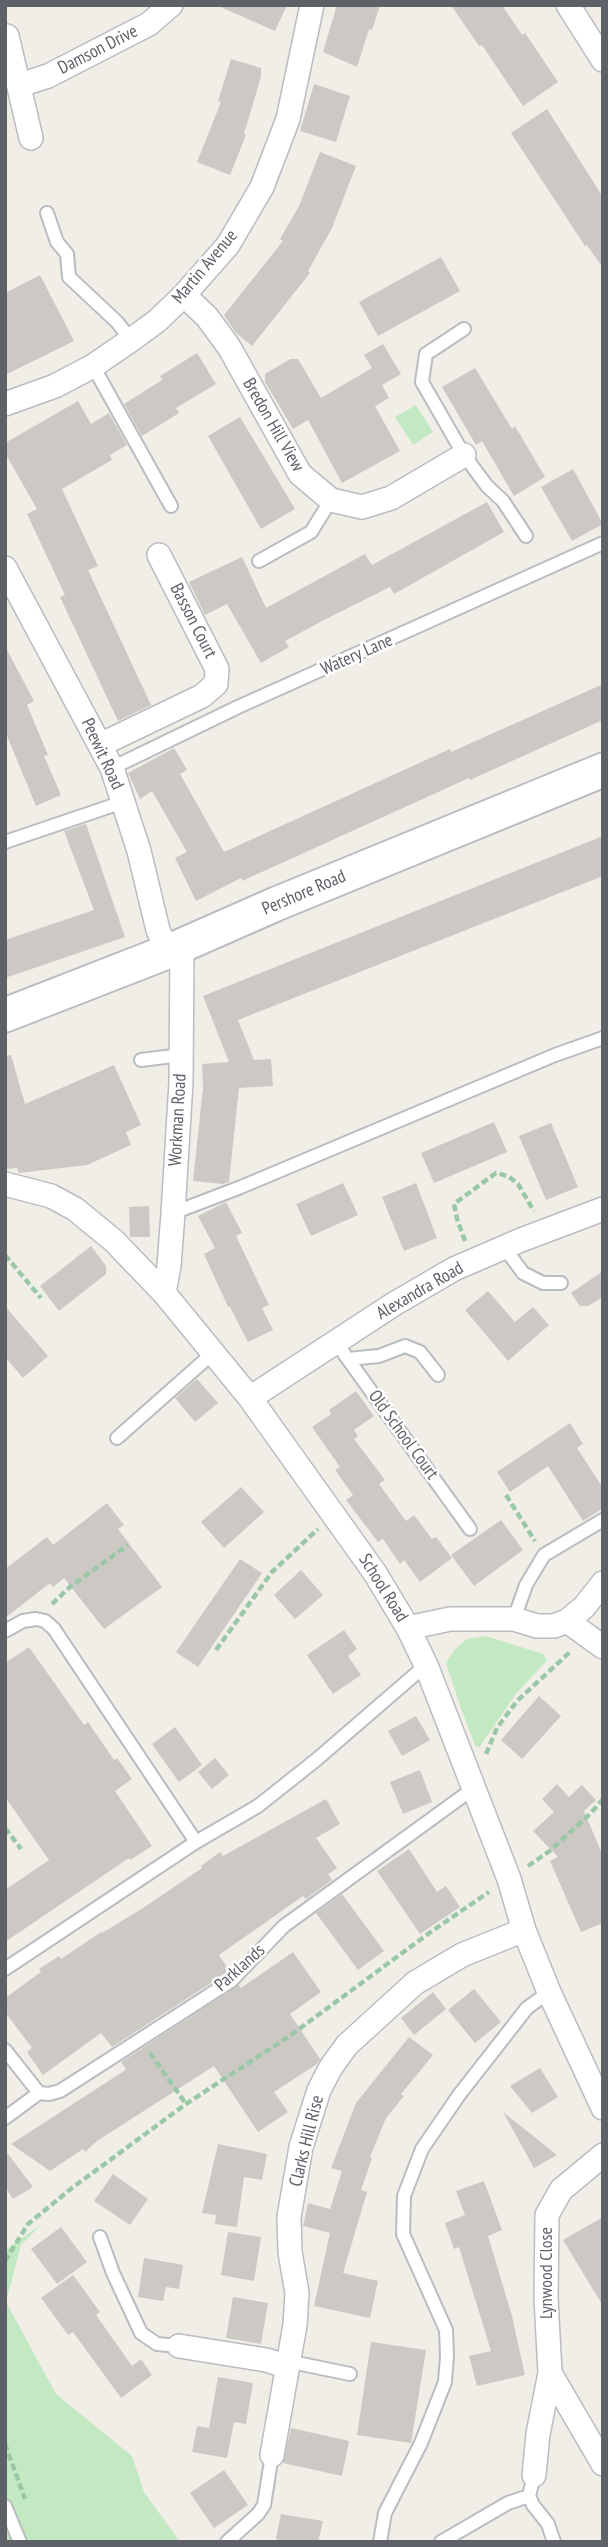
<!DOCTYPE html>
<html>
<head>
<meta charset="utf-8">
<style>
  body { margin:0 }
  #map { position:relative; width:608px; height:2547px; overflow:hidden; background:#f1eee7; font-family:"PT Sans Narrow",sans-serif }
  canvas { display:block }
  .frame { position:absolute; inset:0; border:7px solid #5e6268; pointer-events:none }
</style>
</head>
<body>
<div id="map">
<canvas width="608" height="2547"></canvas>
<div class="frame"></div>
</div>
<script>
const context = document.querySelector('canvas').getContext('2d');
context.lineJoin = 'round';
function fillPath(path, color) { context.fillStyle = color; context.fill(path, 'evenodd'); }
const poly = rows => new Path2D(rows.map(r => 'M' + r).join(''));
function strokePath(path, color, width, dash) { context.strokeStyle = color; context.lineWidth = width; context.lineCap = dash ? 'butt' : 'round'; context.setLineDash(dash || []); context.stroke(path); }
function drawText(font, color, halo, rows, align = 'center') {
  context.font = font + ' "PT Sans Narrow",sans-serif'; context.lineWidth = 5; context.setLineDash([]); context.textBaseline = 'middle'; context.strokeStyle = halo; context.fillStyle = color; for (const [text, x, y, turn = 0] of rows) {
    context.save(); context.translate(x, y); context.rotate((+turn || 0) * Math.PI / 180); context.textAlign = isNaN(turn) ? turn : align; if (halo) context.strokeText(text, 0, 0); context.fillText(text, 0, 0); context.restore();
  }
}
fillPath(poly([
  [416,405,433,432,413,445,395,417],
  [486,1636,543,1654,547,1660,515,1695,479,1748,475,1745,462,1711,446,1663,454,1650,467,1639],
  [42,2224,21,2245,6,2302,56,2394,132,2456,144,2492,180,2542,5,2542,5,2250]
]), '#c3e9c3');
fillPath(poly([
  [216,5,287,5,275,31],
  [337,5,380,5,372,30,369,29,357,67,323,52],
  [451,5,502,5,522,35,525,33,558,82,523,106,482,45,479,46],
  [231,59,261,68,261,77,244,134,246,135,230,175,197,162,221,102,218,101],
  [314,84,350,96,336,142,300,131],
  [547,109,603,197,603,268,587,245,585,246,511,133],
  [320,152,356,166,332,228,308,271,310,273,252,346,235,332,224,315,283,241,280,239,299,206],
  [441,257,460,291,378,336,359,302],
  [40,275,74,341,5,375,5,293],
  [383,344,401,374,382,385,389,398,375,406,400,451,342,483,308,420,293,429,265,382,265,374,290,359,298,359,321,398,372,368,364,355],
  [197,353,216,384,176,408,179,413,142,436,124,404,162,380,160,376],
  [475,368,512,429,515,426,545,477,514,496,482,441,476,445,442,387],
  [78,401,91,424,109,413,127,445,110,455,112,460,62,489,98,566,88,570,151,705,118,721,60,597,65,595,27,514,37,509,5,453,5,443],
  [240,417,295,509,261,529,208,436],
  [573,469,603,524,572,541,541,487],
  [487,502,504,532,394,594,390,587,324,620,285,641,289,647,261,663,227,604,205,615,189,582,242,557,266,608,365,554,372,565],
  [5,646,34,701,27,705,48,755,44,756,61,795,36,806,5,731],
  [603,684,603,720,470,780,469,778,242,881,241,878,196,901,175,858,187,852,152,791,140,799,128,773,174,748,187,770,180,774,224,852,450,749,451,752],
  [86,824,125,937,5,978,5,940,94,910,64,831],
  [603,836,603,876,238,1020,254,1060,271,1059,273,1086,239,1088,229,1182,223,1184,193,1181,203,1088,202,1064,229,1062,203,996],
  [11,1055,25,1104,114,1065,141,1125,126,1132,131,1145,87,1165,19,1173,17,1168,5,1169,5,1056],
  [494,1122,507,1152,434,1183,421,1153],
  [551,1123,578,1187,546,1200,519,1136],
  [343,1183,358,1215,311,1236,296,1204],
  [416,1183,437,1238,404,1251,382,1197],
  [226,1202,242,1233,236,1236,269,1305,262,1308,273,1330,248,1342,230,1307,228,1307,204,1254,215,1248,198,1216],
  [149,1206,150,1237,130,1237,129,1207],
  [91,1246,106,1266,106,1274,59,1311,40,1286],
  [603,1271,603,1297,588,1306,580,1306,571,1293],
  [488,1291,515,1322,533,1307,549,1325,508,1361,465,1310],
  [5,1306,48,1356,23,1378,5,1357],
  [197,1379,218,1403,195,1422,175,1398],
  [356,1391,374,1416,354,1430,358,1436,354,1439,385,1480,379,1484,406,1521,414,1515,432,1539,436,1537,452,1558,420,1582,404,1560,400,1564,383,1539,378,1542,346,1500,353,1495,335,1470,340,1467,312,1427,331,1414,329,1410],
  [570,1423,583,1444,577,1448,603,1488,603,1508,583,1521,548,1466,510,1492,497,1472],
  [241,1487,264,1512,224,1548,201,1522],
  [107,1503,124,1525,118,1529,162,1587,104,1629,64,1578,53,1587,50,1583,5,1618,5,1569,47,1537,53,1545],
  [501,1520,523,1550,474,1586,451,1555],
  [240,1559,262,1573,198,1667,176,1652],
  [301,1570,323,1595,295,1619,274,1595],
  [344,1630,357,1649,348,1656,361,1675,333,1694,307,1655],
  [29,1647,84,1725,88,1722,114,1760,117,1758,132,1779,115,1791,152,1846,130,1860,129,1858,5,1942,5,1890,49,1860,5,1797,5,1663],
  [539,1696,561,1716,522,1759,501,1740],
  [416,1716,430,1740,402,1756,388,1731],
  [175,1727,202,1765,179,1782,152,1744],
  [215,1758,229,1775,212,1789,198,1772],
  [420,1770,432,1802,403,1814,390,1782],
  [557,1784,569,1797,582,1785,596,1800,584,1811,603,1856,603,1923,581,1932,550,1861,558,1857,533,1831,554,1812,542,1799],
  [326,1799,340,1824,316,1838,337,1868,328,1874,332,1880,306,1899,303,1896,219,1955,229,1970,225,1974,112,2047,101,2033,43,2075,27,2052,32,2048,5,2012,5,1998,41,1972,39,1969,59,1956,61,1959,101,1932,102,1933,143,1908,202,1868,201,1866,220,1852,223,1856],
  [409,1849,437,1892,446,1886,460,1907,420,1934,377,1871],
  [342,1894,384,1951,358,1970,316,1913],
  [293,1952,321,1992,290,2014,320,2059,317,2064,274,2092,288,2112,258,2132,214,2066,97,2141,85,2152,83,2149,50,2171,11,2144,124,2071,126,2069,121,2062,239,1985,241,1988],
  [474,1989,501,2022,475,2043,448,2010],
  [433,1992,446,2009,414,2035,401,2018],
  [409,2037,433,2055,401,2094,404,2096,386,2118,370,2157,372,2158,361,2190,367,2192,343,2273,378,2281,370,2318,314,2306,330,2233,303,2226,308,2203,330,2209,342,2171,331,2168,356,2103],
  [540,2068,558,2097,532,2113,510,2086],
  [503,2112,557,2155,534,2168],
  [218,2144,267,2154,262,2180,244,2177,237,2227,215,2224,216,2215,202,2213],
  [5,2150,33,2187,13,2199,5,2187],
  [113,2174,148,2199,130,2225,94,2201],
  [484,2181,502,2230,488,2236,512,2316,525,2375,477,2386,469,2356,491,2351,459,2247,454,2249,445,2223,465,2215,456,2191],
  [603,2217,603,2306,563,2240],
  [61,2227,87,2262,57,2284,31,2249],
  [228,2232,261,2237,254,2281,221,2275],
  [144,2258,183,2265,179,2289,166,2287,163,2301,138,2297],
  [73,2275,100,2312,96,2315,132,2366,141,2359,152,2375,121,2398,73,2332,68,2335,41,2298],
  [233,2297,268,2303,261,2344,226,2338],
  [371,2342,426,2350,411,2443,357,2435],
  [218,2377,253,2383,246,2424,234,2422,227,2458,192,2452,197,2426,209,2428],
  [291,2428,349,2441,342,2476,283,2463],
  [224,2470,248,2505,214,2528,190,2493],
  [281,2514,323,2521,318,2542,288,2542,276,2539]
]), '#ccc9c4');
const lane = poly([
  [47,213,57,242,67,254,69,277,117,322,131,340],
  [464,329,426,354,422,382,464,455,487,486,503,501,526,536],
  [93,366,171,506],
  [259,561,311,532,331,500],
  [112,768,238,707,603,543],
  [5,842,123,802],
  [141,1060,181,1055],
  [173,1213,241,1187,555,1055,603,1038],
  [504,1247,523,1273,543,1283,561,1283],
  [335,1341,470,1529],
  [348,1359,379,1356,405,1346,420,1352,438,1375],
  [117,1438,213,1353],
  [514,1619,526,1585,544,1555,603,1520],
  [5,1631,23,1621,36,1619,45,1621,54,1629,196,1842],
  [5,1969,196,1842,258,1806,316,1760,426,1665],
  [5,2050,39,2093,49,2094,60,2091,231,1981,284,1926,474,1788],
  [5,2118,39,2093],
  [100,2237,113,2273,141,2333,157,2344,179,2346],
  [287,2361,350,2374],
  [534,2475,529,2496,533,2505,548,2524,554,2542],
  [5,2506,20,2542],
  [227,2542,258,2514,264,2505,272,2455],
  [380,2542,385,2513,421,2443,445,2382,447,2356,446,2330,403,2234,404,2196,422,2149,459,2095,527,2008,549,1992],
  [441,2542,508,2503,529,2496]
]);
const street = poly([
  [568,5,603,60],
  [7,36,31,138],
  [20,85,48,76,149,24,171,5],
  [184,295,207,317,229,347,300,474,331,500,362,507,391,498,464,455],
  [5,404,55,386,93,366,131,340,157,321,184,295,228,245,262,187,288,119,312,5],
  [5,568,112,768,139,851,158,930,167,952],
  [100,745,202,696,216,684,217,669,159,555],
  [5,1184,51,1196,75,1209,114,1241,164,1293,250,1398,375,1573,408,1628,426,1665,509,1879,524,1930,549,1992,603,2108],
  [164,1293,169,1266,173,1213,181,1082,182,946],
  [250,1398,394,1304,454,1269,521,1240,603,1209],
  [567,1621,603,1647],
  [408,1628,450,1619,514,1619,537,1626,554,1626,567,1621,584,1607,603,1583],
  [603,2155,561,2190,547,2215,546,2298,550,2373,603,2464],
  [179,2346,266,2360,286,2366],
  [272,2455,295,2325,297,2293,290,2252,289,2217,301,2147,319,2090,331,2067,347,2045,415,1983,462,1955,524,1930],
  [534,2475,538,2434,550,2373]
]);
const secondary = poly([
  [5,1015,167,952,276,904,603,770]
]);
strokePath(lane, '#b9bcc1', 16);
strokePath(street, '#b9bcc1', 26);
strokePath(secondary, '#babdc3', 37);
strokePath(poly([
  [465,1241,457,1219,454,1204,496,1173,508,1176,518,1184,534,1211],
  [5,1255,41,1298],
  [506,1495,535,1541],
  [52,1604,71,1586,128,1545],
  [216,1650,272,1572,318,1529],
  [486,1754,497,1728,517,1701,570,1652],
  [5,1828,21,1849],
  [528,1866,551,1850,590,1814,603,1799],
  [150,2053,186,2104],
  [5,2261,28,2224,72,2188,186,2104,291,2035,432,1931,489,1892],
  [5,2444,25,2499]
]), '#9ac8a6', 4.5, [7, 3.5]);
strokePath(lane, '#fff', 12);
strokePath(street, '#fff', 23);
strokePath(secondary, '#fff', 33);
drawText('18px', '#5e6268', '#fff', [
  ["Damson Drive",98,50,-27],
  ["Martin Avenue",205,267,-50],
  ["Bredon Hill View",273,425,60],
  ["Basson Court",193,621,63],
  ["Watery Lane",357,655,-24],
  ["Peewit Road",102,754,65],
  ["Pershore Road",304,893,-23],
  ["Workman Road",178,1120,-87],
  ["Alexandra Road",420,1291,-30],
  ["Old School Court",403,1435,54],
  ["School Road",383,1588,58],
  ["Parklands",240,1968,-42],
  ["Clarks Hill Rise",307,2141,-76],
  ["Lynwood Close",547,2273,-90]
]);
</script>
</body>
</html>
